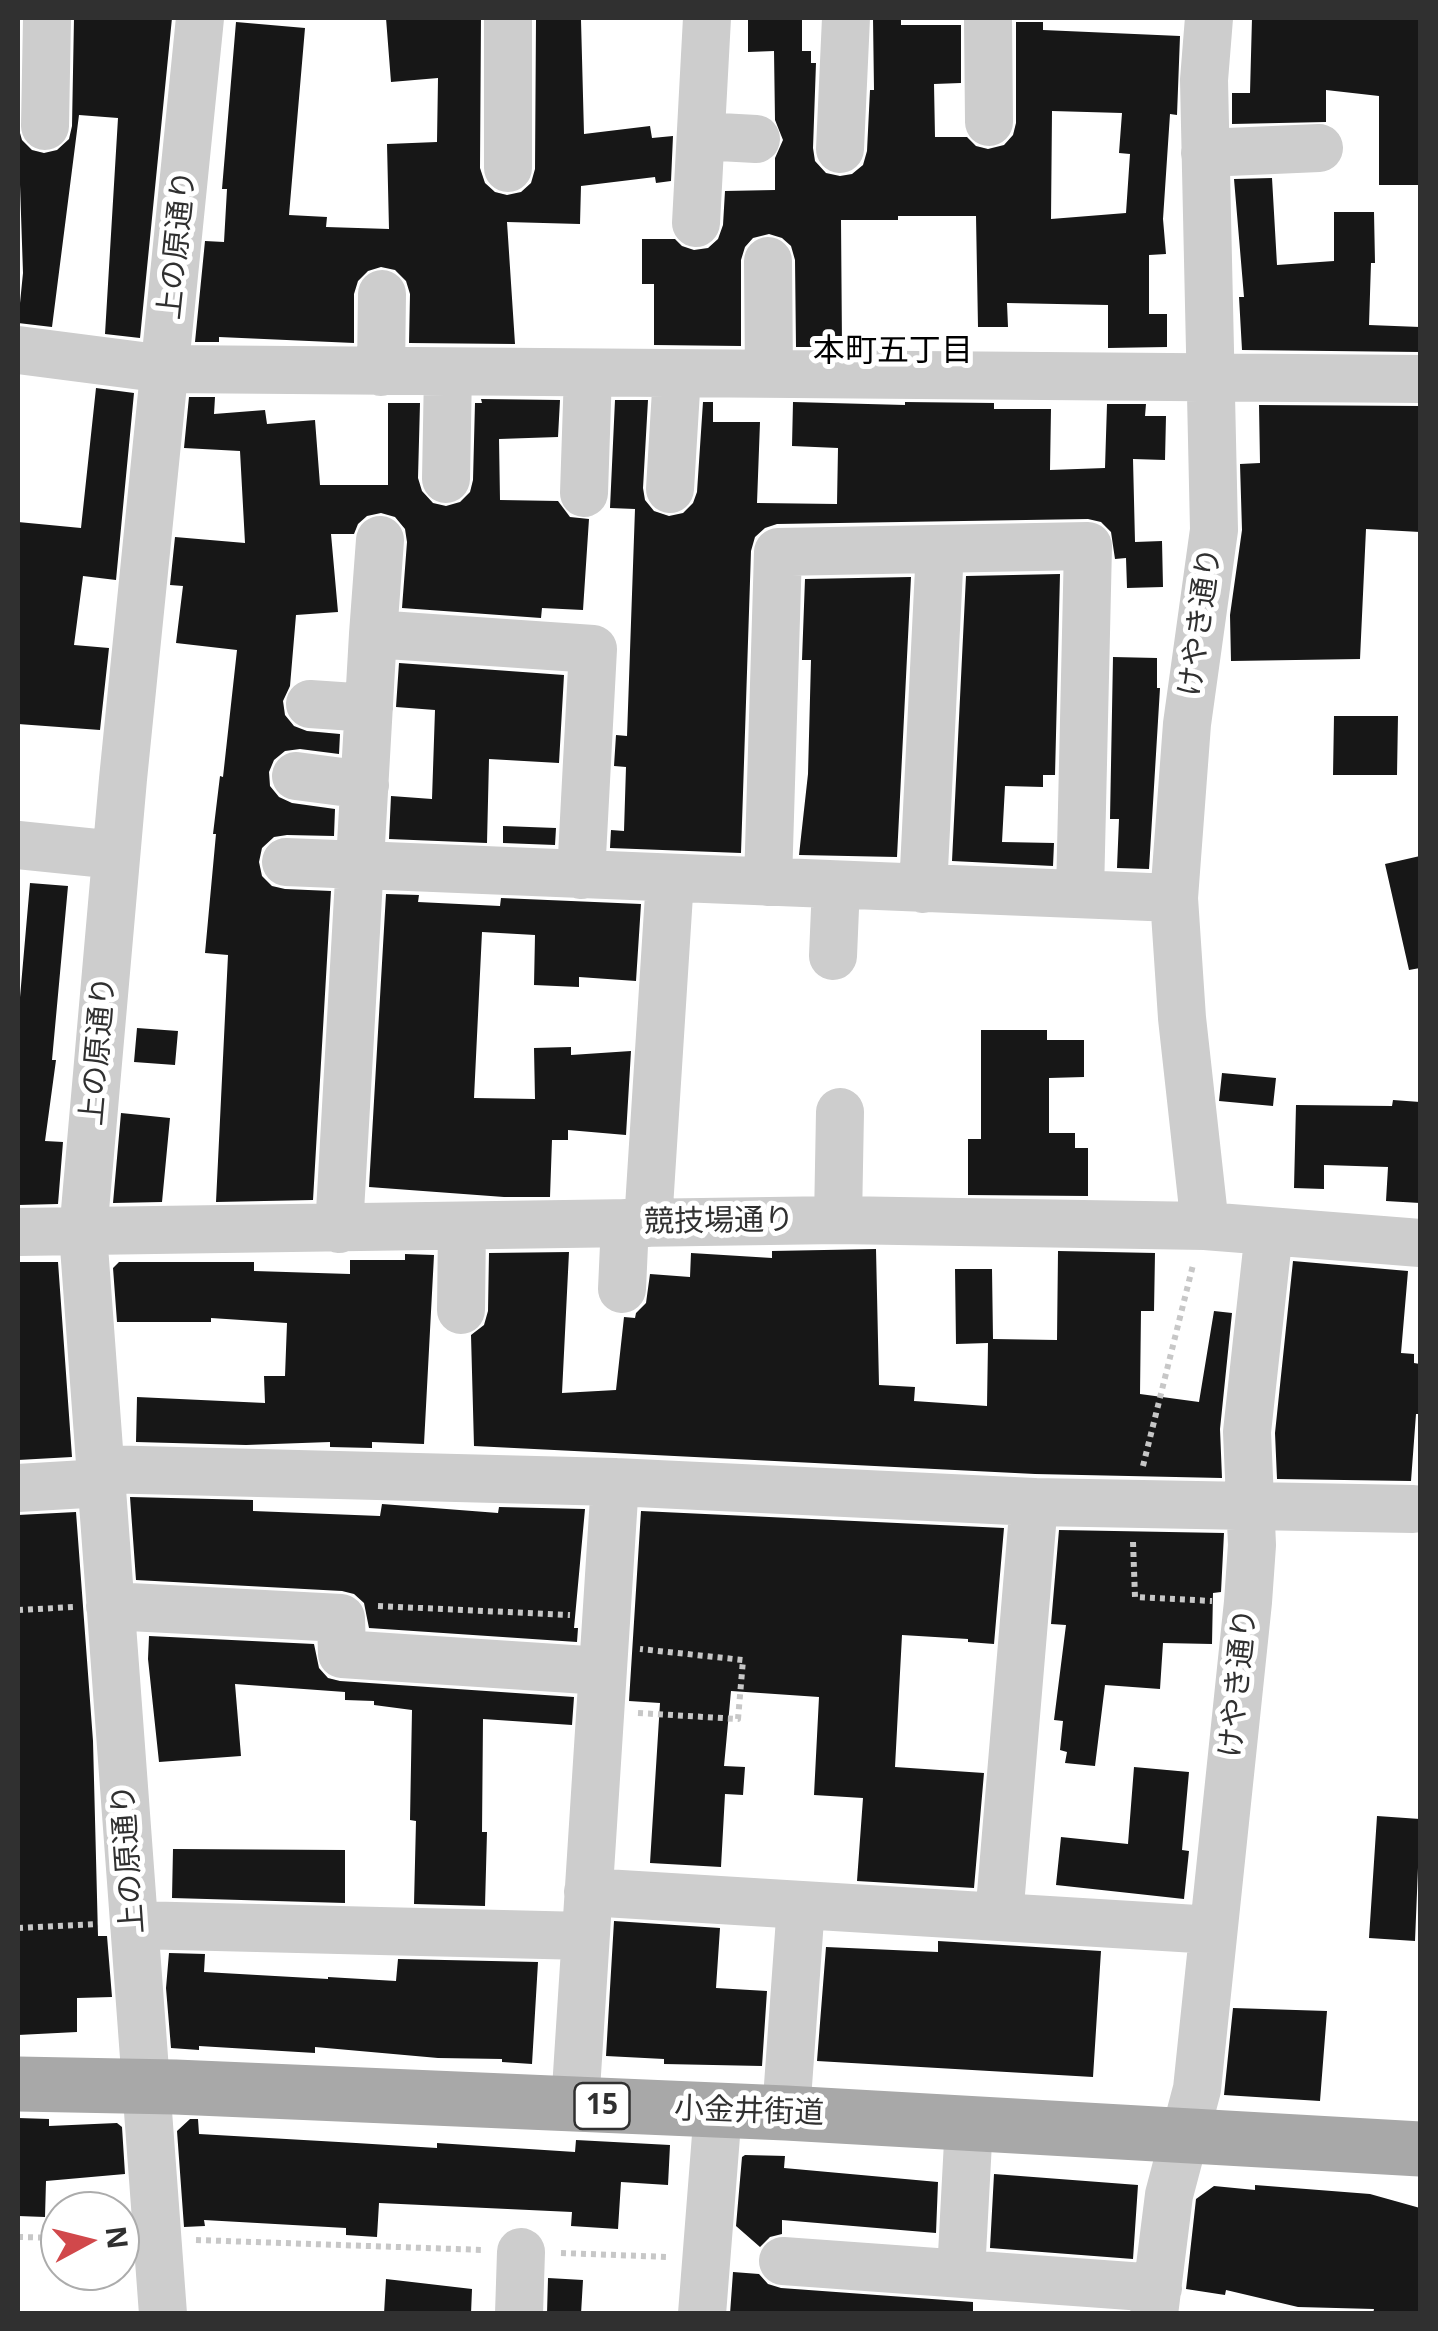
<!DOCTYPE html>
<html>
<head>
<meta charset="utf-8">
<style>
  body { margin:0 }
  #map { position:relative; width:1438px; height:2331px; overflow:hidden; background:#fff; font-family:"Noto Sans",sans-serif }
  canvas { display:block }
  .frame { position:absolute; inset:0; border:20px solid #303030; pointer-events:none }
  .north { position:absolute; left:40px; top:2191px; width:100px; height:100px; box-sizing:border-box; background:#fff; border:2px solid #acacac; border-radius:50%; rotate:83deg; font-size:28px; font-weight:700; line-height:40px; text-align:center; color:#303030 }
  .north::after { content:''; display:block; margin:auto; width:35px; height:45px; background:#d1484b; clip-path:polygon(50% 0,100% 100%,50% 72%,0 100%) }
</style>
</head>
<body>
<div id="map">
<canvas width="1438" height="2331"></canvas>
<div class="frame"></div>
<div class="north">N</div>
</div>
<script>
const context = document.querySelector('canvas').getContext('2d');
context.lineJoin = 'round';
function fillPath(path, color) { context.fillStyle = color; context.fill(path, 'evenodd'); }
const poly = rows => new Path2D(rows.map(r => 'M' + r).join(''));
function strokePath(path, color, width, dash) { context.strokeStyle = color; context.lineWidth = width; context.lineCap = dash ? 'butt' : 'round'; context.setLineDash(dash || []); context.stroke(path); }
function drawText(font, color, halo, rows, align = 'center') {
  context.font = font + ' "Noto Sans","Noto Sans JP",sans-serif'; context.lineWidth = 10; context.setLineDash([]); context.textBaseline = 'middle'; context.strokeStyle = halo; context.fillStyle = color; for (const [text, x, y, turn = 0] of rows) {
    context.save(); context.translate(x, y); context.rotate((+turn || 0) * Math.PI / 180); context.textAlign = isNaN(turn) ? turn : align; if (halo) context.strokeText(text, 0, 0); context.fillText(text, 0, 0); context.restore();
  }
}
fillPath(poly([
  [74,18,172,18,140,338,105,334,118,118,79,115,52,327,18,323,23,273,18,126,22,140,32,150,44,153,57,150,69,139,72,126],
  [386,18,481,18,480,168,485,183,495,192,507,195,521,192,531,183,535,169,536,19,581,20,584,134,650,126,652,138,673,136,671,181,656,183,655,177,581,186,580,224,507,222,515,344,409,343,410,294,406,281,395,270,381,267,368,271,358,281,354,294,354,343,219,337,219,342,195,342,205,241,224,242,227,189,222,189,236,22,305,28,289,215,327,217,326,227,389,229,387,144,437,142,438,78,391,82],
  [748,18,802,18,802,51,811,51,811,63,816,63,813,148,815,161,826,173,840,176,852,174,863,165,867,151,870,90,874,90,873,18,901,18,901,25,961,25,961,83,934,84,935,137,967,137,976,146,988,149,1004,145,1013,135,1016,123,1016,22,1043,22,1043,30,1180,36,1177,115,1170,114,1163,219,1166,254,1149,255,1149,314,1167,314,1167,347,1108,348,1108,305,1007,303,1008,327,978,327,976,216,898,216,898,220,841,220,842,347,796,347,795,260,791,246,782,238,769,234,753,238,745,247,741,260,741,346,654,345,654,284,642,284,642,239,675,239,682,246,694,250,708,248,718,239,723,225,725,191,775,190,775,158,783,140,775,120,774,51,748,52],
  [1052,111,1122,113,1119,153,1130,154,1126,213,1051,219],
  [1252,18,1420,18,1420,185,1379,185,1379,96,1326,90,1326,122,1232,124,1232,93,1250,93],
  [1272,178,1277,265,1334,261,1334,212,1374,212,1375,263,1371,263,1369,325,1420,327,1420,352,1242,350,1239,297,1244,297,1234,179],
  [96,388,134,393,116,580,83,576,74,645,109,648,100,730,18,724,18,522,81,528],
  [189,397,215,397,214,414,265,410,267,424,315,420,320,485,388,485,388,403,420,403,418,478,422,491,433,503,446,506,460,502,470,492,473,480,475,403,482,403,481,399,560,400,558,437,499,439,500,500,558,501,570,517,589,519,583,610,542,608,541,618,402,608,407,542,405,529,395,517,381,513,367,516,358,524,354,534,331,534,338,612,296,615,290,686,283,701,285,715,294,726,307,731,340,734,339,754,300,749,285,751,274,760,269,772,270,786,279,797,292,803,335,809,334,836,287,835,274,837,262,848,259,862,262,876,272,886,285,889,331,891,313,1200,216,1202,228,955,205,953,216,834,213,834,220,776,223,777,237,650,176,643,183,586,170,585,175,537,245,543,240,451,184,448],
  [615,400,648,400,643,488,645,500,654,511,669,516,683,513,693,503,697,492,703,402,713,402,713,422,760,422,757,503,837,504,838,448,792,446,793,402,905,405,905,402,994,403,994,409,1051,409,1050,470,1105,468,1107,404,1146,404,1145,416,1166,416,1165,460,1133,459,1135,542,1162,541,1163,587,1127,588,1126,558,1115,559,1111,532,1101,522,1088,519,777,524,765,528,755,537,751,551,741,853,610,848,611,830,624,831,626,767,614,766,616,735,627,736,635,509,610,508],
  [1259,405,1420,406,1420,532,1366,529,1360,659,1231,661,1230,615,1242,530,1240,464,1260,463],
  [1060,574,1055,775,1043,775,1043,787,1005,786,1002,842,1054,843,1053,866,952,861,966,576],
  [911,577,897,857,799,855,808,774,811,660,802,660,805,579],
  [1113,657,1157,658,1157,688,1160,688,1149,869,1117,868,1119,819,1110,819],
  [399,663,564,675,559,763,489,759,487,843,389,839,391,796,432,799,435,710,396,707],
  [1334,716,1398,716,1397,775,1333,775],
  [503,826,556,828,555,845,503,843],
  [1420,856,1420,968,1409,970,1385,864],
  [30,883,68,886,52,1060,56,1060,45,1141,63,1142,58,1204,18,1205,18,1020],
  [386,894,419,895,418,902,500,906,501,898,641,904,636,981,579,977,579,987,534,985,535,935,482,932,474,1098,535,1099,534,1048,571,1047,571,1055,631,1051,626,1135,568,1130,568,1140,552,1140,550,1197,504,1197,369,1187],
  [137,1028,178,1031,175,1065,134,1062],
  [981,1030,1047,1030,1047,1040,1084,1040,1084,1077,1049,1078,1049,1133,1075,1133,1075,1148,1088,1148,1088,1196,968,1195,968,1139,981,1139],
  [1222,1073,1276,1078,1273,1106,1219,1101],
  [1393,1100,1420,1102,1420,1203,1386,1201,1388,1167,1324,1165,1324,1189,1294,1188,1296,1105,1392,1106],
  [121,1113,170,1118,162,1202,113,1203],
  [876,1249,879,1385,915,1387,914,1401,987,1406,988,1343,956,1344,955,1269,992,1269,993,1339,1057,1340,1058,1251,1155,1253,1154,1311,1141,1311,1140,1394,1199,1402,1214,1311,1232,1313,1220,1429,1222,1478,1035,1474,474,1446,471,1335,484,1325,488,1311,489,1253,569,1252,562,1393,616,1390,624,1317,635,1318,636,1313,646,1303,650,1274,690,1277,691,1253,772,1258,772,1251],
  [405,1254,434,1255,424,1444,372,1442,372,1448,330,1447,330,1442,246,1445,136,1442,137,1397,265,1403,264,1376,285,1376,287,1323,211,1318,211,1322,117,1322,113,1268,119,1262,254,1262,254,1271,350,1274,350,1260,405,1260],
  [1293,1261,1408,1271,1401,1353,1414,1354,1414,1363,1420,1364,1420,1414,1416,1414,1411,1481,1277,1479,1275,1433],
  [18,1262,58,1262,72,1457,18,1460],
  [130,1497,253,1500,253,1511,380,1516,382,1504,498,1513,499,1507,585,1509,574,1628,578,1628,577,1642,369,1628,364,1603,354,1594,342,1591,136,1580],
  [641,1511,1004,1528,994,1644,968,1642,968,1639,902,1635,895,1767,984,1773,974,1888,857,1881,863,1798,814,1795,819,1697,731,1691,724,1766,745,1767,743,1795,725,1794,721,1867,650,1863,660,1703,629,1701],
  [76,1512,93,1741,98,1936,107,1936,112,1997,77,1998,77,2032,18,2035,18,1515],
  [1059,1530,1224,1533,1221,1592,1213,1593,1212,1644,1163,1643,1160,1689,1105,1685,1095,1766,1065,1763,1067,1752,1060,1750,1063,1721,1054,1720,1066,1625,1051,1624],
  [149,1636,314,1644,319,1668,328,1678,340,1681,574,1697,572,1725,483,1719,482,1832,487,1832,485,1906,414,1904,416,1821,410,1820,412,1710,374,1705,374,1701,345,1700,345,1692,235,1684,241,1756,159,1762,148,1659],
  [1134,1767,1189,1772,1182,1850,1189,1851,1184,1899,1056,1885,1061,1837,1128,1844],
  [1377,1816,1420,1819,1415,1941,1369,1938],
  [173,1849,345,1850,345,1903,172,1898],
  [614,1921,720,1928,716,1988,767,1991,762,2066,664,2064,664,2059,606,2056],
  [938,1941,1101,1951,1093,2077,817,2061,826,1947,938,1952],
  [169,1953,205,1954,204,1972,328,1979,328,1977,396,1981,398,1959,538,1962,532,2064,502,2062,502,2059,438,2058,315,2047,315,2053,199,2046,199,2050,171,2048,166,1988],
  [1233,2008,1327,2011,1320,2101,1224,2095],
  [18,2118,49,2119,49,2126,117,2123,122,2127,125,2174,46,2181,45,2217,18,2216],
  [190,2119,198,2119,199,2134,356,2143,437,2148,437,2143,575,2152,576,2140,670,2145,668,2185,621,2182,618,2229,571,2226,572,2212,379,2203,377,2237,346,2235,346,2228,204,2220,205,2226,184,2227,177,2131],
  [745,2155,785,2156,784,2168,938,2182,936,2233,782,2220,782,2234,770,2237,760,2247,736,2226,742,2157],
  [994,2174,1138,2185,1133,2259,990,2248],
  [1255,2185,1370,2194,1420,2208,1420,2314,1373,2314,1374,2309,1298,2307,1226,2290,1225,2295,1186,2289,1196,2199,1214,2186,1255,2190],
  [733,2272,759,2274,768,2284,781,2288,973,2302,973,2314,730,2314],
  [548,2278,583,2280,581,2314,547,2314],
  [386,2279,472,2289,471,2314,384,2314]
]), '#171717');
strokePath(poly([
  [1143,1466,1193,1265],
  [1133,1542,1135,1597,1212,1601],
  [378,1606,570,1615],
  [18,1610,74,1607],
  [638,1713,738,1719,743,1660,640,1649],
  [18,1928,98,1924],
  [18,2237,60,2238],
  [196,2240,484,2250],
  [561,2253,668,2257]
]), '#c7c7c7', 6, [5, 5]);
strokePath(poly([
  [988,18,989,122],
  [45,126,47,18],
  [701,136,756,139],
  [840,149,846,18],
  [1205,153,1319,148],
  [508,168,508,18],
  [696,223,707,18],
  [768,261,769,374],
  [18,350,165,369,1420,379],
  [381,372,382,294],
  [446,479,448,372],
  [670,489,677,374],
  [584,493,588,373],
  [373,634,380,540],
  [310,704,369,708],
  [296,776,365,785],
  [18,845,116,855],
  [286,862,1174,898],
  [768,882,778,552,1088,546,1080,894],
  [923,889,940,549],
  [833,956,836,885],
  [838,1220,840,1112],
  [648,1223,670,879],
  [1205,1226,1182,1018,1174,898,1187,724,1214,530,1204,80,1209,18],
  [339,1229,373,634,593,649,581,875],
  [18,1232,838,1220,1205,1226,1420,1243],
  [622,1289,625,1223],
  [461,1310,462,1226],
  [100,1469,615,1482,1034,1502,1413,1509],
  [18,1488,102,1483],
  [110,1606,341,1618,342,1654,602,1671],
  [588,1892,1213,1930],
  [999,1917,1034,1502],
  [134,1925,585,1936],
  [575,2105,615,1482],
  [786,2113,801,1905],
  [783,2261,1158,2288],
  [961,2273,969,2123],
  [163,2314,83,1233,123,779,200,18],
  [519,2314,521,2252],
  [702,2314,718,2110],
  [1154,2314,1169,2195,1197,2089,1248,1602,1252,1545,1247,1432,1269,1231]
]), '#cdcdcd', 48);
strokePath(poly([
  [18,2084,175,2087,786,2113,1420,2149]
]), '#a8a8a8', 55);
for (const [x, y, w] of [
  [602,2106,55]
]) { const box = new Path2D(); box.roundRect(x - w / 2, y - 23, w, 46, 8); context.fillStyle = '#fff'; context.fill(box); strokePath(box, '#303030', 2.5); }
drawText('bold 28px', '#303030', null, [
  ["15",602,2106]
]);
drawText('30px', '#303030', '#fff', [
  ["上の原通り",178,245,-84],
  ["けやき通り",1201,622,-82],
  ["上の原通り",99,1051,-85],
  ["競技場通り",719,1222,-1],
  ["けやき通り",1239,1683,-84],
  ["上の原通り",129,1859,-94],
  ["小金井街道",749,2112,2]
]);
drawText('32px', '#000', '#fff', [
  ["本町五丁目",893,352]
]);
</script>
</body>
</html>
